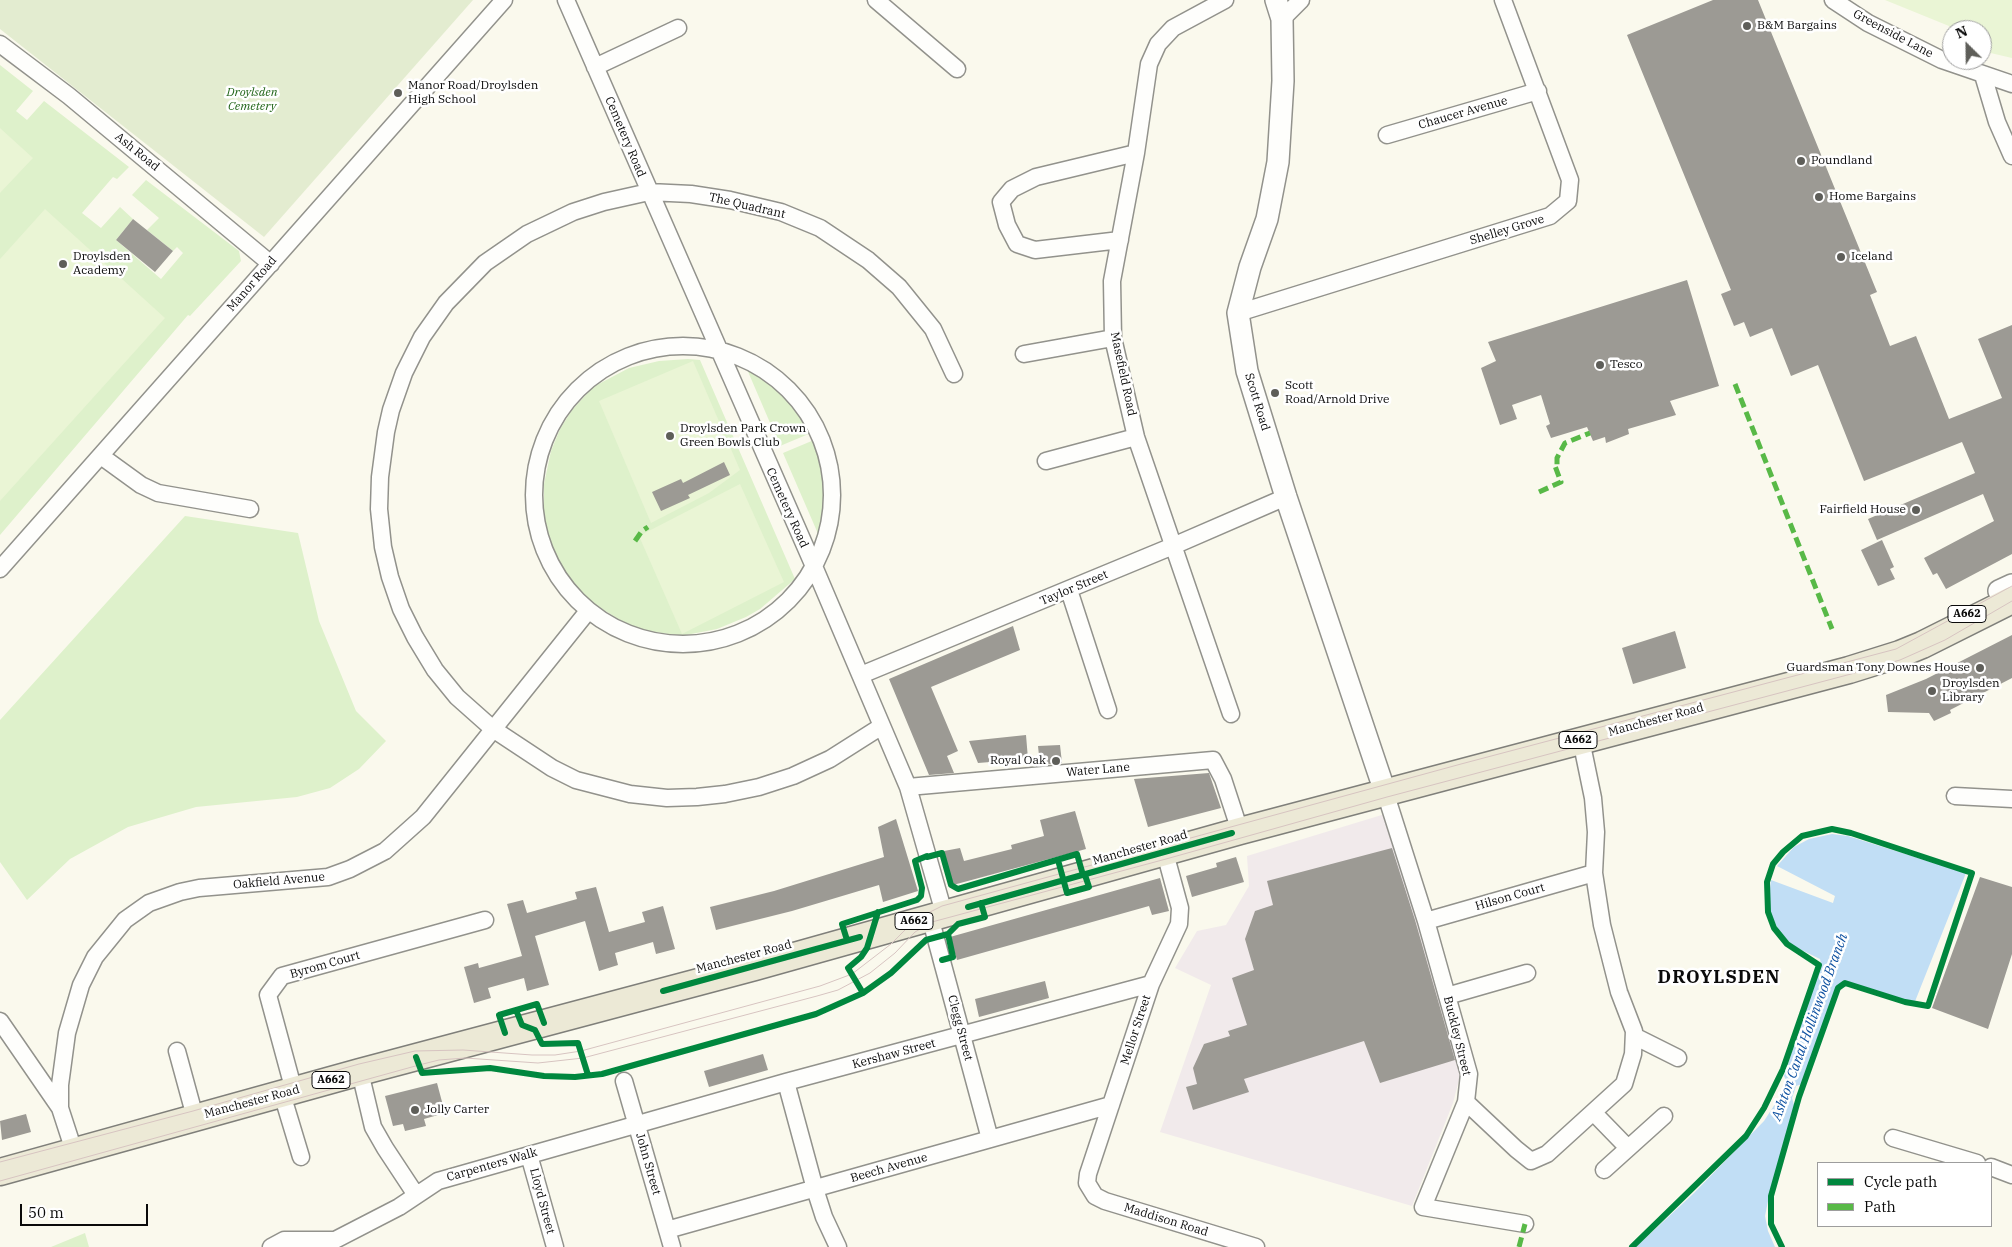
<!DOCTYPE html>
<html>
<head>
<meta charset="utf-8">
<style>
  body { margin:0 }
  #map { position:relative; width:2012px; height:1247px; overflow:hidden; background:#faf9ed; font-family:"IBM Plex Serif",serif }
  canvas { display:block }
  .legend { position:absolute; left:1817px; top:1162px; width:175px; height:65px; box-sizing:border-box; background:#fff; border:1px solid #9d9d9d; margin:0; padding:6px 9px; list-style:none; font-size:15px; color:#0a0a0a }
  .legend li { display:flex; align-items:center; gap:10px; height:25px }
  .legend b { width:25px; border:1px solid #9d9d9d }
  .north { position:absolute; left:1942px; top:20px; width:50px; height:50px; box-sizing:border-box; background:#fff; border:1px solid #9d9d9d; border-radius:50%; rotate:337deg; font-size:14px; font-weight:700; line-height:20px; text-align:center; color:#0a0a0a }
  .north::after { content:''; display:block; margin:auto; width:18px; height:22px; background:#5e5e59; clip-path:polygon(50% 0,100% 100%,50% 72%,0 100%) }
  .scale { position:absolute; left:20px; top:1204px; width:128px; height:22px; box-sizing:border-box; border:2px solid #0a0a0a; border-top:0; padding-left:6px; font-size:15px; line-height:18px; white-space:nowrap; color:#0a0a0a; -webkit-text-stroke:4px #fff; paint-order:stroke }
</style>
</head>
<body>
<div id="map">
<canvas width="2012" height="1247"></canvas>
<ul class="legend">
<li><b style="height:6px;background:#00873e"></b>Cycle path</li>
<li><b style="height:6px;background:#58b947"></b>Path</li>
</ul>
<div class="north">N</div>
<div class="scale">50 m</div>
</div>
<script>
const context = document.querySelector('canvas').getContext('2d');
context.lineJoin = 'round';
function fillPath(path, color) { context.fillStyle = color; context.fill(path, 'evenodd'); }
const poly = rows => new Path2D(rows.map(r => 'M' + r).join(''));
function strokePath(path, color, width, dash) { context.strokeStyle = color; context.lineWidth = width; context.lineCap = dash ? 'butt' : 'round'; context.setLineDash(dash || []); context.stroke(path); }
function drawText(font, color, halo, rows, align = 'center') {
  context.font = font + ' "IBM Plex Serif",serif'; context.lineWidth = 5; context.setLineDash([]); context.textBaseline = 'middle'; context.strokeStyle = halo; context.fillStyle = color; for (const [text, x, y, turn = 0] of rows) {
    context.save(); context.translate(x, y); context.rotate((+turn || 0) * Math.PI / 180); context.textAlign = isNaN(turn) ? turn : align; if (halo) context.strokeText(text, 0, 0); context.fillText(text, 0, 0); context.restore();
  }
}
fillPath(poly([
  [1385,814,1461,1072,1453,1103,1412,1206,1160,1132,1211,985,1175,968,1197,931,1226,925,1249,886,1247,856]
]), '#f1eaeb');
fillPath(poly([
  [0,65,33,91,16,111,27,120,44,101,129,167,117,179,113,177,82,213,101,228,120,207,133,219,116,240,161,279,183,253,177,247,173,251,147,230,159,218,132,195,146,180,239,251,241,261,190,316,188,315,0,535],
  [688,359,700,360,795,579,760,609,746,617,717,629,686,635,675,635,643,630,625,623,594,604,576,587,561,567,551,546,544,516,544,484,551,451,560,429,572,410,593,387,629,368,659,361],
  [746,367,769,382,787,399,804,420,811,433,780,446],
  [814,440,821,461,824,483,824,509,819,536,783,453],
  [185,516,298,533,319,621,356,711,386,741,359,769,330,788,297,797,196,807,128,827,70,859,27,900,0,862,0,720],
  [85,1233,89,1247,51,1247]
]), '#def1cb');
fillPath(poly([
  [0,0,473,0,264,237,0,29]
]), '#e3ecd0');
fillPath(poly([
  [1885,0,2012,0,2012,58,1982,51,1982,30,1952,31,1949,26],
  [0,128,33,158,0,193],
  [45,209,165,318,0,501,0,259],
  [693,361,740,470,709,493,651,523,599,401],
  [740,484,784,582,682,634,639,536]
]), '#eaf5d5');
fillPath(poly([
  [1832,834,1848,836,1966,873,1914,1004,1847,982,1836,987,1805,1083,1796,1086,1792,1098,1795,1108,1769,1196,1765,1216,1768,1231,1775,1247,1636,1247,1694,1193,1764,1121,1777,1101,1784,1096,1788,1084,1784,1076,1821,964,1820,959,1793,946,1780,932,1771,916,1769,896,1771,880,1833,903,1835,896,1777,866,1794,847,1809,839]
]), '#c1def5');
fillPath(poly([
  [1713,0,1758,0,1877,292,1870,295,1890,346,1916,336,1949,419,2002,398,1978,339,2012,325,2012,554,1946,589,1937,573,1933,575,1924,558,1994,521,1983,494,1877,540,1868,519,1975,473,1962,442,1864,481,1818,365,1791,376,1772,328,1750,337,1744,322,1734,326,1721,294,1731,290,1627,35],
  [133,219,173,251,155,272,116,240],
  [1687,280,1719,386,1670,401,1676,415,1628,429,1629,434,1606,443,1605,437,1593,441,1587,427,1551,438,1546,426,1550,424,1541,395,1512,405,1517,419,1500,425,1481,368,1496,361,1488,342],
  [724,462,730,475,688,495,690,498,661,511,652,492,681,479,683,483],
  [1882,540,1894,567,1890,569,1895,579,1878,586,1861,550],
  [1013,626,1020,650,931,687,958,751,947,756,954,773,929,775,889,679],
  [1675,631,1686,668,1633,684,1622,648],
  [2012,635,2012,678,1950,710,1951,713,1934,721,1929,713,1888,712,1886,695,1926,679],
  [1026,735,1028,759,978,763,969,741],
  [1060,745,1062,763,1040,765,1038,746],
  [1209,773,1221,808,1148,827,1134,779],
  [1075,811,1086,849,953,885,944,851,960,848,964,861,1012,849,1011,845,1044,836,1040,820],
  [896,819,918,891,883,902,879,885,792,911,716,930,710,907,774,891,884,857,878,827],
  [1392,848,1415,920,1455,1060,1380,1083,1364,1041,1244,1079,1249,1092,1193,1110,1186,1087,1197,1084,1193,1068,1204,1044,1230,1036,1228,1031,1247,1025,1232,978,1254,970,1245,939,1255,911,1273,905,1267,881],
  [1236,857,1244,882,1192,897,1186,876,1217,867,1216,863],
  [1980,877,2012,887,2012,954,1988,1029,1932,1008],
  [1160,878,1169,911,1152,915,1149,906,957,960,950,937],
  [596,887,609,932,645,922,642,912,663,906,675,949,656,954,653,942,615,953,618,965,599,971,585,921,535,936,549,985,527,991,524,978,488,988,491,998,474,1003,464,967,478,963,479,968,522,956,507,904,523,900,527,913,577,899,575,892],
  [1045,981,1049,998,979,1017,975,999],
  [763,1054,768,1070,709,1087,704,1071],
  [437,1083,445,1113,424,1119,426,1126,405,1131,403,1124,393,1126,385,1096],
  [26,1114,31,1132,2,1140,0,1121]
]), '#9c9a94');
const minor = poly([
  [566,0,816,571,908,787,944,913],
  [876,0,957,69],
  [1225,0,1173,28,1158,44,1149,64,1136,153,1112,281,1113,338,1136,437,1231,714],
  [1833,0,1868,23,1942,60,2012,84],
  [1282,19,1301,0],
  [0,44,69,96,271,264],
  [595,67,678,28],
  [1983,75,1997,122,2012,156],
  [1387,135,1538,91],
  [1120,240,1035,250,1017,244,1007,225,1001,202,1012,189,1036,177,1136,153],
  [1238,313,1550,216,1568,201,1570,180,1503,0],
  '534 495a149 149 0 1 1 298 0a149 149 0 1 1-298 0Z',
  [1024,354,1113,338],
  [101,456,141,485,158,493,250,509],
  [1046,461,1136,437],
  [0,569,504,0],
  [1069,590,1108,710],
  [861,675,1173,546,1286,497],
  [882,726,830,759,793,776,759,787,725,794,697,797,667,798,630,794,576,780,552,768,493,729,457,697,435,670,415,637,401,609,390,577,383,547,379,509,380,477,386,432,391,410,404,373,422,337,446,303,485,263,527,234,573,212,604,202,649,192,691,194,730,200,781,212,820,228,868,260,899,287,933,329,954,374],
  [908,787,1213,760,1223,779,1240,831],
  [1385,792,1426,921,1469,1074,1466,1102,1423,1207,1525,1224],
  [1955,796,2012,799],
  [1165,853,1180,908,1179,924,1151,984,1088,1174,1087,1183,1095,1196,1105,1201,1256,1247],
  [930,917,990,1139],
  [1426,921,1594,873],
  [1447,996,1527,973],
  [0,1021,60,1108,74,1151],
  [1634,1036,1678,1058],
  [177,1051,195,1117],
  [360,1072,373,1127,385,1148,416,1195],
  [624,1081,672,1247],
  [786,1082,815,1189,824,1217,838,1247],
  [294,1091,268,995,282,976,485,920],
  [282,1094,301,1157],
  [1466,1102,1516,1149,1531,1161,1547,1154,1624,1084,1633,1054,1634,1031,1619,992,1602,925,1594,873,1596,832,1593,798,1581,740],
  [60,1108,60,1085,67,1033,81,985,95,957,125,920,149,903,180,892,199,888,328,877,350,869,385,851,423,817,588,611],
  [1594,1113,1628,1148],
  [1893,1138,1977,1163],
  [529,1155,555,1247],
  [1991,1167,2012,1175],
  [1604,1170,1664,1116],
  [667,1230,1111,1105],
  [271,1247,284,1240,335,1240,399,1207,438,1181,786,1082,1151,984]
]);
const tertiary = poly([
  [1276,0,1282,19,1283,81,1278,162,1267,219,1250,267,1238,313,1247,371,1286,497,1385,792],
  [1999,591,2012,585]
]);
const primary = poly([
  [0,1172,360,1072,755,967,1240,831,1849,670,1900,654,1922,645,2012,600]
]);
strokePath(minor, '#92928c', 19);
strokePath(tertiary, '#92928c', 24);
strokePath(primary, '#7f7f7a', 29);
strokePath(minor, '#fefefc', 16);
strokePath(tertiary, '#fefefc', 21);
strokePath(primary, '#ece9d6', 26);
strokePath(poly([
  [0,1162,193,1111,359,1064,415,1051,463,1050,532,1055,555,1055,581,1051,820,986,852,974,891,944,911,924,930,912,942,906,1461,764,1896,649,2012,586],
  [0,1181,419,1065,439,1060,465,1058,538,1063,583,1058,817,996,838,990,870,973,895,953,915,932,932,922,1166,859,1387,797,1851,674,1900,660,1945,640,2012,601]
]), '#d7c4c1', 1);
strokePath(poly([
  [1735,384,1832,629],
  [1539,492,1561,482,1555,466,1557,466,1557,458,1565,443,1590,433],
  [635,541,642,531,648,527],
  [1519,1247,1525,1224]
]), '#58b947', 5, [10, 5]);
strokePath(poly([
  [927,857,942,853,951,885,958,889,1077,854,1083,875],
  [1058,860,1067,893,1089,887,1085,875],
  [968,907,1232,833],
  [847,940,842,924,917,900,921,896,922,888,915,861,927,856],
  [942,960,953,957,948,934,958,924,985,917,981,903],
  [663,991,860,937],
  [863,993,848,968,861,957,867,948,878,912],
  [516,1010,522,1025,535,1030,542,1044,578,1043,588,1075],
  [505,1033,499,1015,537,1004,544,1023],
  [416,1057,422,1073,490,1068,544,1076,575,1077,602,1074,816,1014,863,993,891,973,926,940,948,934],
  [1632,1247,1746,1136,1764,1108,1783,1069,1819,965,1787,944,1774,928,1768,912,1767,882,1773,864,1783,852,1802,836,1832,829,1851,833,1972,873,1928,1006,1905,1002,1845,983,1838,988,1799,1097,1771,1196,1771,1224,1782,1247]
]), '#00873e', 6);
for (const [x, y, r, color] of [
  [1747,26,5,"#5e5e59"],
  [398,93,5,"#5e5e59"],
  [1801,161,5,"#5e5e59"],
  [1819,197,5,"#5e5e59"],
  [1841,257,5,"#5e5e59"],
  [63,264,5,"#5e5e59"],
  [1600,365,5,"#5e5e59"],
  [1275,393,5,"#5e5e59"],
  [670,436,5,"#5e5e59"],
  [1916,510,5,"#5e5e59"],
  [1980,668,5,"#5e5e59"],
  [1932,691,5,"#5e5e59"],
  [1056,761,5,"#5e5e59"],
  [415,1110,5,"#5e5e59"]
]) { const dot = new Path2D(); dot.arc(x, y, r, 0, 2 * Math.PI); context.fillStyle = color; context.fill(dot); strokePath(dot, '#fff', 2); }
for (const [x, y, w] of [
  [1967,614,38],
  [1578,740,38],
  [914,921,38],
  [331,1080,38]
]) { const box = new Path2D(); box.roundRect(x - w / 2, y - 8.5, w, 17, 4); context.fillStyle = '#fff'; context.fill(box); strokePath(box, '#0a0a0a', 1); }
drawText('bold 11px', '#0a0a0a', null, [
  ["A662",1967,614],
  ["A662",1578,740],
  ["A662",914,921],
  ["A662",331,1080]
]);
drawText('12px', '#0a0a0a', '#fff', [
  ["B&M Bargains",1757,26],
  ["Manor Road/Droylsden",408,86],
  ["High School",408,100],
  ["Poundland",1811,161],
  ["Home Bargains",1829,197],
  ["Droylsden",73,257],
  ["Academy",73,271],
  ["Iceland",1851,257],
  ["Tesco",1610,365],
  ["Scott",1285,386],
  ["Road/Arnold Drive",1285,400],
  ["Droylsden Park Crown",680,429],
  ["Green Bowls Club",680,443],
  ["Fairfield House",1906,510,"right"],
  ["Guardsman Tony Downes House",1970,668,"right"],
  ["Droylsden",1942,684],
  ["Library",1942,698],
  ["Royal Oak",1046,761,"right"],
  ["Jolly Carter",425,1110]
], 'left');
drawText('12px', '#0a0a0a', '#fff', [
  ["Greenside Lane",1893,34,28],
  ["Chaucer Avenue",1463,113,-16],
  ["Cemetery Road",625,137,67],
  ["Ash Road",137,152,39],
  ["The Quadrant",747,206,13],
  ["Shelley Grove",1507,230,-17],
  ["Manor Road",252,284,-49],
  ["Masefield Road",1123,374,78],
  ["Scott Road",1257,402,73],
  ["Cemetery Road",787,508,66],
  ["Taylor Street",1074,588,-23],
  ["Manchester Road",1656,720,-15],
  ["Water Lane",1098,770,-5],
  ["Manchester Road",1140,848,-16],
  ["Oakfield Avenue",279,881,-5],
  ["Hilson Court",1510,897,-16],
  ["Manchester Road",744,957,-15],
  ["Byrom Court",325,965,-16],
  ["Clegg Street",960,1028,75],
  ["Mellor Street",1136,1030,-72],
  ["Buckley Street",1457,1036,76],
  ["Kershaw Street",894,1054,-15],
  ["Manchester Road",252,1102,-15],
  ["John Street",648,1164,74],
  ["Carpenters Walk",492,1165,-16],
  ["Beech Avenue",889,1168,-16],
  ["Lloyd Street",542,1201,75],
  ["Maddison Road",1166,1220,17]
]);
drawText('italic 12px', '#206418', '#fff', [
  ["Droylsden",252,93],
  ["Cemetery",252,107]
]);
drawText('italic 14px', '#0e51a1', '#fff', [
  ["Ashton Canal Hollinwood Branch",1810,1027,-70]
]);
context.letterSpacing = '1px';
drawText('bold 18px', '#0a0a0a', '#fff', [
  ["DROYLSDEN",1719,978]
]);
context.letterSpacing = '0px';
</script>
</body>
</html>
